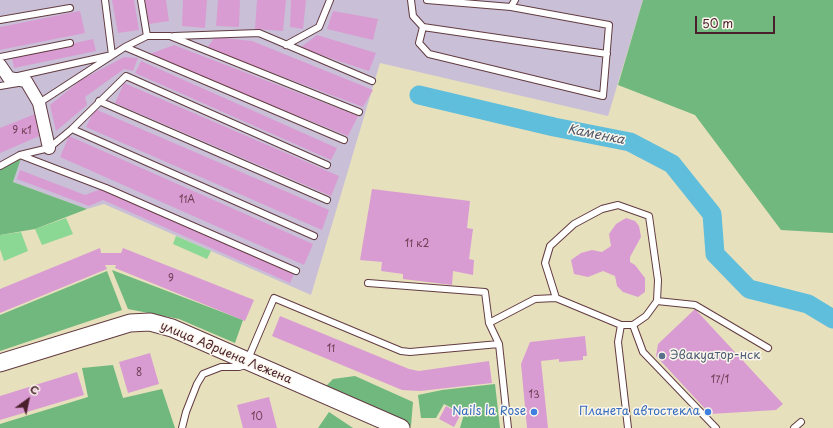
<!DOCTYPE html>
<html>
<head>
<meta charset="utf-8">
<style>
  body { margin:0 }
  #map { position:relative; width:833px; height:428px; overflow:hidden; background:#e7e0bd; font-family:"Playpen Sans",sans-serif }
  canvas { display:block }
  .north { position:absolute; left:8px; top:380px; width:40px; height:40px; -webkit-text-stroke:3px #fbf7ec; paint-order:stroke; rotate:33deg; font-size:11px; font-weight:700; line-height:16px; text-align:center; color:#4a1f2b }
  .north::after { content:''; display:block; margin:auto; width:14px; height:18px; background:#4a1f2b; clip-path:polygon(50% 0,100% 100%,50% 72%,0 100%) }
  .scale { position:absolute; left:695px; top:16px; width:80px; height:18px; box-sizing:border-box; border:2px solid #4a1f2b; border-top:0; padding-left:5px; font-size:12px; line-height:14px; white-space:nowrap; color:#4a1f2b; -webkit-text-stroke:3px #fbf7ec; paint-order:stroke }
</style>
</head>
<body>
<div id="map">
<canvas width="833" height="428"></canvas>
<div class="north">С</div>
<div class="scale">50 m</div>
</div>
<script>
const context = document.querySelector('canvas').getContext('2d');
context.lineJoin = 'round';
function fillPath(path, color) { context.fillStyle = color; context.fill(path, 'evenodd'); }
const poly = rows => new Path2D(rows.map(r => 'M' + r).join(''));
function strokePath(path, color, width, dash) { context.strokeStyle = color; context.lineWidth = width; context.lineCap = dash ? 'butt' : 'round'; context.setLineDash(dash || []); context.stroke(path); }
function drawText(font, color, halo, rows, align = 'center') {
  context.font = font + ' "Playpen Sans",sans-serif'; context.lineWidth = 3; context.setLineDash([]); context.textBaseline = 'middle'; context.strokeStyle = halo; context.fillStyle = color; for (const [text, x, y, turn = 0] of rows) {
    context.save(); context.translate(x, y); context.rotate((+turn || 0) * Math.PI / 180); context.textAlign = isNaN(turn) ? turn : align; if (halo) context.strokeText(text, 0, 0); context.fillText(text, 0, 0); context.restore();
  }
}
fillPath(poly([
  [0,0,643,0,608,116,380,63,311,295,104,204,87,209,13,182,20,159,0,167]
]), '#c9bfd7');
fillPath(poly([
  [66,218,73,234,42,245,35,229],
  [21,232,28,251,4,261,0,249,0,235],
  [176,236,211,251,207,259,173,244]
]), '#8bd794');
fillPath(poly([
  [643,0,833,0,833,233,781,230,695,115,618,85],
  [21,158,13,182,87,209,35,229,0,235,0,167],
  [112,270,243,320,235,343,179,319,128,309],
  [107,271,122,310,0,351,0,315],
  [113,365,123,398,162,389,175,428,0,428,0,424,88,397,82,368],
  [355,376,413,402,411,426,324,388,333,379],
  [495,384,500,428,460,428,464,414,444,404,436,418,421,418,418,395,442,390],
  [329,412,353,428,354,428,318,428]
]), '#70b87e');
strokePath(poly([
  [419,95,554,127,630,142,672,164,712,214,715,254,749,289,808,304,833,319]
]), '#5ebedc', 19);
fillPath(poly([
  [112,0,134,0,139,30,118,33],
  [145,0,166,0,169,21,149,24],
  [183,0,207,0,205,28,182,26],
  [218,0,240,0,239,27,216,26],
  [257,0,286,0,283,31,255,29],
  [291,0,306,0,303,29,290,27],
  [80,11,85,33,0,50,0,27],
  [333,11,378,19,373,40,327,29],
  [317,35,376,53,369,71,300,48],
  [215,37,252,41,373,90,363,107,207,48],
  [93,39,96,51,14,68,12,57],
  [174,45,358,116,348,136,147,55],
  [124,57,138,58,133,71,124,69,85,97,87,105,56,131,50,105,81,80],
  [141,61,337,148,331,160,135,73],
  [124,83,339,176,331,196,115,103],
  [95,109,329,210,322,230,86,127],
  [40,112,44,134,0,153,0,128],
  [69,136,313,244,304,265,60,157],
  [20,170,85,195,101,189,294,274,290,283,103,200,89,206,17,179],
  [372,189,470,201,467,228,473,229,469,259,474,260,473,275,453,271,452,285,403,279,403,274,381,271,382,262,360,260],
  [626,218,635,221,639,226,641,237,630,257,630,262,635,265,645,278,645,292,638,297,623,292,617,286,615,276,603,271,588,277,574,274,571,260,581,253,592,250,602,252,611,246,609,234,616,224],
  [100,248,101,253,121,253,123,248,254,300,245,321,115,268,116,265,105,265,107,269,0,313,0,289],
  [695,309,783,404,776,410,710,414,656,356,658,344],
  [280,316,409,369,419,371,489,361,492,383,420,391,402,390,272,336],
  [585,336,587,356,583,356,583,360,559,362,559,359,541,361,548,428,527,428,521,364,530,342],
  [150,353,159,384,128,393,119,362],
  [77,372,84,395,0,420,0,396],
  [269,397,277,428,243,428,237,405],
  [446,406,461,414,454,427,439,419]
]), '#d99cd2');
const lane = poly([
  [141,0,147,36],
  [411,0,413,16,423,27,607,54],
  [427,0,511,7,515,0],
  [0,20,70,8],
  [423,27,419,43,429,54,603,96,609,25,511,7],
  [174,36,259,33,372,81],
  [286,45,319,27,330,0],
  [125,47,147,36,170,36,359,112],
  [0,57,70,43],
  [18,76,112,55,105,0],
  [0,86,18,83],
  [99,101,327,200],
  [39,103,125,47,344,140],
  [72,129,314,236],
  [20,155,106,188,296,271],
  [0,166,20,155,49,148,72,129,126,76,327,165],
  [368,283,485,292,489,323,499,344,508,428],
  [657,301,695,305,768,348],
  [489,323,535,299,556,298,621,325,633,325,646,316,657,301,658,280,649,216,618,205,602,209,574,224,550,246,545,263,556,298],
  [621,325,618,342,628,428],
  [633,325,643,352,716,428],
  [248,359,274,298,401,351,410,352,499,344],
  [182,428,186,412,197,384,203,374,221,367,239,367,246,365],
  [794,428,801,422]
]);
const street = poly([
  [0,65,9,78,26,81,39,103,49,148]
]);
const secondary = poly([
  [0,363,130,323,150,322,172,328,401,428]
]);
strokePath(lane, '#623c41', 8);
strokePath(street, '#623c41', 14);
strokePath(secondary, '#623c41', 19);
strokePath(lane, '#fff', 6);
strokePath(street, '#fff', 12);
strokePath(secondary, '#fff', 17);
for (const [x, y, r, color] of [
  [662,356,4,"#5c6f8a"],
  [534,412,4,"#3f7fe0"],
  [708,412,4,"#3f7fe0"]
]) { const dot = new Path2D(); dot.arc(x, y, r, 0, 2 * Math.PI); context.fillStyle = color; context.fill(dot); strokePath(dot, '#fbf7ec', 1.5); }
drawText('10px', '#6e3e55', null, [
  ["9 к1",22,131],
  ["11А",187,200],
  ["11 к2",417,244],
  ["9",171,279],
  ["11",331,349],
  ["8",139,373],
  ["17/1",720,380],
  ["13",534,395],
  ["10",257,417]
]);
drawText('12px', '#4a1f2b', '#fbf7ec', [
  ["улица Адриена Лежена",226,353,23]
]);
drawText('12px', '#4e5e75', '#fbf7ec', [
  ["Эвакуатор-нск",670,356]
], 'left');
drawText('12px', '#366cbe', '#fbf7ec', [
  ["Nails la Rose",526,412],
  ["Планета автостекла",700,412]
], 'right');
drawText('italic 13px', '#515769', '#fbf7ec', [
  ["Каменка",596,135,11]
]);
</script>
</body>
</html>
